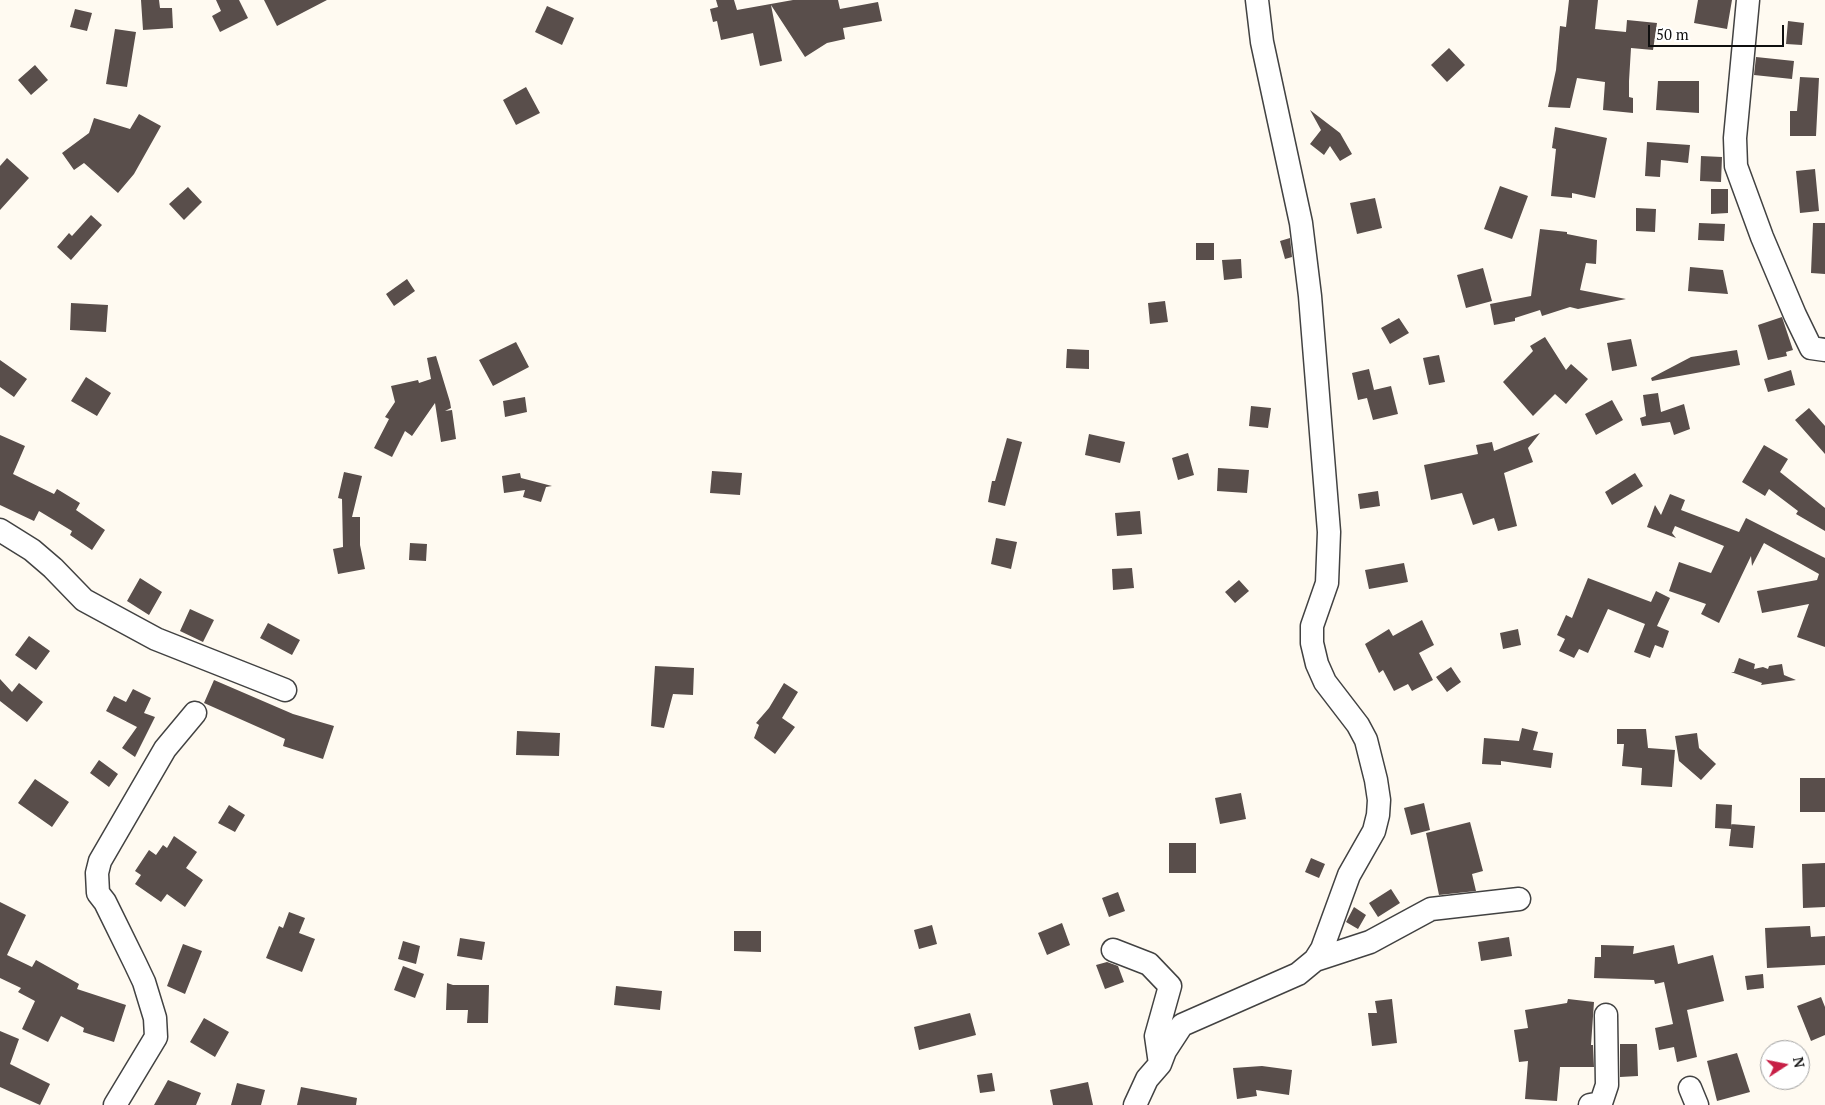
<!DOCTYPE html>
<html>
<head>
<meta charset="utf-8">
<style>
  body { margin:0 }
  #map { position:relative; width:1825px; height:1105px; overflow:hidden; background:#fffaf1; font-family:"PT Serif",serif }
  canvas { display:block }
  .north { position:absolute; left:1760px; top:1040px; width:50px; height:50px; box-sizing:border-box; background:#fff; border:1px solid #9f9f9f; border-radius:50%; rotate:79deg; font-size:14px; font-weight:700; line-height:20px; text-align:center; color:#0f0f0f }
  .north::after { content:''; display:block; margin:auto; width:18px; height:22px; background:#c71f46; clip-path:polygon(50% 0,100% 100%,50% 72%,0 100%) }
  .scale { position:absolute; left:1648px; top:25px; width:136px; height:22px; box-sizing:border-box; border:2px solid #0f0f0f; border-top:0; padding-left:6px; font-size:15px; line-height:18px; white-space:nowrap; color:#0f0f0f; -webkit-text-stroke:4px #fff; paint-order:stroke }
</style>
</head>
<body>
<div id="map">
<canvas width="1825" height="1105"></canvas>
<div class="north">N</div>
<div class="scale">50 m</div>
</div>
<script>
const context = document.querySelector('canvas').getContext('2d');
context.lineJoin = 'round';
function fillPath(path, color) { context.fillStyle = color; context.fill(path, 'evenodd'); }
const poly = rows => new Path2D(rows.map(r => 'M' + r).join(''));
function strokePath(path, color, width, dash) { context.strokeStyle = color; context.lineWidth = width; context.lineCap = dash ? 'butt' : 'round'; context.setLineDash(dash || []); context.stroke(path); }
fillPath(poly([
  [141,0,159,0,160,8,172,8,173,28,143,30],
  [216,0,239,0,248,18,220,32,212,16,221,11],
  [264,0,327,0,277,26],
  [716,0,734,0,737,10,793,0,838,0,840,9,878,2,882,21,843,28,845,39,827,43,805,57,771,5,782,61,760,66,753,33,721,40,717,21,713,22,710,9,718,7],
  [1569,0,1598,0,1595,29,1626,32,1627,20,1657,23,1653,50,1631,48,1629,81,1629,97,1633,98,1633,113,1603,110,1605,82,1577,78,1570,108,1548,107,1556,70,1560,26,1566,27],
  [1698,0,1732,0,1727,29,1694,23],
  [547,6,574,18,562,45,535,32],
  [75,9,92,13,87,31,70,27],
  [1788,21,1804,23,1802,45,1786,44],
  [115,29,136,32,127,87,106,84],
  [1449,48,1465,65,1447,82,1431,65],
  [1756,57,1794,61,1792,79,1754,75],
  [35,65,48,80,31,95,18,80],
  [1800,77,1819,78,1816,136,1790,136,1790,111,1797,111],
  [1658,81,1699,81,1699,113,1656,110],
  [526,87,540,113,516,125,503,100],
  [1310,110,1340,133,1352,154,1340,161,1330,146,1324,155,1310,144,1321,130],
  [139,114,161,126,134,174,118,193,84,163,74,170,62,153,89,133,94,118,130,129],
  [1555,127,1607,138,1595,198,1572,193,1572,198,1551,196,1556,149,1552,148],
  [1647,142,1690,145,1688,163,1661,160,1660,177,1645,176],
  [1701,156,1722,157,1721,182,1700,181],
  [7,158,29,178,0,210,0,166],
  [1815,169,1819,211,1800,213,1796,171],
  [1500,186,1528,196,1512,239,1484,229],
  [188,187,202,202,184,220,169,204],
  [1711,189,1728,189,1728,213,1711,214],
  [1375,198,1382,228,1357,234,1350,203],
  [1636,208,1656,209,1655,232,1636,231],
  [91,215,102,225,71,260,57,247,69,233,72,236],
  [1699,223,1725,224,1724,241,1698,240],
  [1813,223,1825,223,1825,274,1811,273],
  [1540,229,1567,232,1567,234,1597,240,1596,264,1586,263,1580,290,1626,299,1578,309,1570,307,1542,316,1540,310,1515,318,1515,321,1494,325,1490,304,1531,296],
  [1290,238,1292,257,1285,259,1280,241],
  [1196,243,1214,243,1214,260,1196,260],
  [1241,259,1242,278,1224,280,1222,260],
  [1690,267,1723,270,1728,294,1688,291],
  [1483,268,1492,301,1466,308,1457,275],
  [407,279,415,291,394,306,386,294],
  [1165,301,1168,322,1150,324,1148,303],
  [71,303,108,305,106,332,70,330],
  [1782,317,1793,350,1786,352,1787,356,1768,360,1758,325],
  [1399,318,1409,333,1390,344,1381,328],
  [1545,337,1566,370,1571,364,1588,379,1566,404,1555,394,1533,416,1503,382,1533,351,1530,346],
  [1631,339,1637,366,1612,371,1607,343],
  [516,342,529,367,493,386,479,360],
  [1067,349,1089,350,1089,369,1066,368],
  [1737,350,1740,365,1652,381,1651,378,1691,357],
  [1439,355,1445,382,1429,385,1423,358],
  [436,356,450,402,451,408,445,411,452,410,456,439,441,442,435,403,412,436,405,431,392,457,374,448,389,419,385,417,395,402,391,386,418,380,419,383,431,379,427,358],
  [0,360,27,379,14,397,0,387],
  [1369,369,1374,390,1391,386,1398,414,1373,420,1367,398,1358,400,1352,373],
  [1791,370,1795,385,1768,392,1764,379],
  [86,377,111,393,97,416,71,401],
  [1658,393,1661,412,1684,404,1690,429,1674,435,1670,422,1642,426,1640,418,1646,416,1643,395],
  [525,397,527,412,505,417,503,401],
  [1612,400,1623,420,1596,435,1585,414],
  [1251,406,1271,408,1268,428,1249,426],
  [1809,408,1825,426,1825,454,1795,420],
  [1540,433,1528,448,1533,462,1504,473,1517,526,1498,531,1494,518,1473,525,1462,493,1431,500,1424,465,1478,454,1476,445,1492,442,1494,451],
  [1089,434,1125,442,1120,463,1085,455],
  [0,435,25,446,13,474,54,494,57,489,80,503,76,510,105,530,92,550,70,535,72,531,39,511,34,521,0,505],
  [1007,438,1022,442,1005,506,988,502,992,481,995,481],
  [1764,445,1788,459,1780,472,1825,508,1825,531,1796,514,1798,511,1769,489,1765,496,1742,482],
  [1188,453,1194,475,1178,480,1172,458],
  [1218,468,1249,470,1247,493,1217,491],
  [712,471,742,473,740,495,710,493],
  [344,472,362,476,352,517,360,517,360,545,365,569,338,574,333,549,343,547,342,499,338,498],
  [520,473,521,478,552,486,546,487,541,502,523,497,525,490,504,493,502,476],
  [1635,473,1643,486,1612,505,1605,492],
  [1378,491,1380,506,1360,509,1358,494],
  [1670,494,1685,500,1681,510,1739,532,1746,518,1825,558,1825,647,1797,637,1809,604,1762,613,1757,591,1817,580,1819,574,1764,543,1752,566,1751,556,1719,623,1701,614,1706,604,1669,591,1679,562,1711,573,1724,546,1675,526,1672,533,1676,538,1647,527,1655,505,1661,515],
  [1140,511,1142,534,1117,536,1115,513],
  [996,538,1017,542,1011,569,991,564],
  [410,543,427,544,426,561,409,560],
  [1404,563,1408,582,1369,589,1365,570],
  [1132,568,1134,588,1113,590,1112,569],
  [140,578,162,592,149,615,127,601],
  [1588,578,1651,602,1656,591,1670,598,1657,626,1669,631,1663,648,1655,645,1650,658,1634,652,1645,624,1608,609,1588,653,1579,649,1574,658,1559,651,1565,639,1557,635,1566,615,1572,618],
  [1239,580,1249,591,1235,603,1225,592],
  [190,609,214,620,203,642,180,631],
  [1422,620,1434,645,1419,653,1433,680,1412,691,1408,684,1394,691,1383,670,1379,673,1365,644,1389,629,1393,636],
  [268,623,300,640,292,655,260,638],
  [1518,629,1521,645,1503,649,1500,633],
  [29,636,50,651,36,670,15,655],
  [1739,658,1755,664,1754,669,1763,667,1768,669,1769,666,1782,664,1784,675,1796,680,1761,685,1762,683,1731,672,1734,672],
  [655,666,694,668,693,695,673,694,664,728,651,726],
  [1451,667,1461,682,1447,692,1436,677],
  [0,679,12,692,19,683,43,702,27,722,0,701],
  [214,680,293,714,334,726,323,759,283,746,285,739,204,703],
  [784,683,798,692,782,718,795,727,775,754,754,738,759,725,756,723,769,708],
  [133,689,151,698,144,713,155,717,135,757,122,748,137,727,106,711,114,696,126,702],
  [1522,728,1538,732,1533,750,1553,753,1551,768,1501,761,1501,765,1482,764,1484,738,1519,741],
  [1617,729,1646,729,1648,748,1675,750,1672,787,1641,785,1642,768,1622,766,1624,744,1617,744],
  [517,731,560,733,559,756,516,755],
  [1697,733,1699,748,1716,764,1701,780,1679,761,1675,736],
  [99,760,118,774,109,787,90,773],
  [1800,778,1825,778,1825,812,1800,812],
  [35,779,69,802,52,827,18,803],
  [1241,793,1246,819,1220,824,1215,798],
  [1424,803,1430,830,1411,835,1404,808],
  [1716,804,1732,805,1731,828,1731,824,1755,826,1753,848,1729,846,1731,829,1715,828],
  [229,805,245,815,235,832,218,823],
  [1470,822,1483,871,1472,874,1476,891,1439,895,1426,833],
  [174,836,197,852,186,868,203,880,185,907,167,894,161,902,135,884,141,875,135,871,149,850,156,855,163,845,167,848],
  [1169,843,1196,843,1196,873,1169,873],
  [1311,858,1325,864,1319,878,1305,872],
  [1825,863,1825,907,1803,908,1802,864],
  [1391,889,1400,903,1378,917,1369,903],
  [1118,892,1125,911,1109,917,1102,898],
  [0,902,26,915,7,955,32,967,36,960,79,984,77,989,126,1005,114,1042,83,1032,84,1028,61,1016,48,1042,22,1029,35,1001,18,992,21,988,0,978],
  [1354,907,1366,915,1358,929,1346,922],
  [289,912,305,918,299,933,315,939,302,972,266,958,279,926,283,928],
  [1062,923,1070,945,1047,955,1038,933],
  [932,925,937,944,919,949,914,930],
  [1810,926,1811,937,1825,936,1825,965,1767,968,1765,928],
  [734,931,761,931,761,952,734,951],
  [1509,937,1512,956,1481,961,1478,942],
  [460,938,485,942,482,960,457,956],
  [403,941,420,946,416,964,398,959],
  [183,944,202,951,185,994,167,986],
  [1601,945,1634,946,1633,954,1674,945,1678,964,1713,955,1724,1001,1687,1010,1697,1057,1677,1062,1674,1047,1659,1050,1655,1028,1673,1024,1664,982,1655,984,1654,980,1594,978,1595,957,1601,957],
  [1107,962,1118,966,1124,982,1105,989,1096,965],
  [403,966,424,974,415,998,394,990],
  [1763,974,1764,988,1747,990,1745,976],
  [447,983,453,985,489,985,488,1023,467,1023,468,1010,446,1010],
  [616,986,662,991,660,1010,614,1005],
  [1821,997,1825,1007,1825,1035,1811,1041,1797,1006],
  [1392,999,1397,1043,1372,1046,1368,1013,1377,1013,1375,1001],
  [1568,999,1594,1002,1591,1045,1593,1045,1594,1067,1560,1067,1557,1101,1525,1099,1528,1061,1519,1062,1514,1030,1528,1028,1525,1010,1567,1003],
  [970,1013,976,1035,919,1050,914,1027],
  [204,1018,229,1032,215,1057,190,1042],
  [0,1031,19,1039,10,1064,50,1084,40,1105,0,1087],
  [1620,1044,1637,1044,1638,1076,1620,1077],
  [1737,1053,1750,1092,1717,1101,1707,1061],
  [1262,1066,1292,1070,1289,1095,1256,1090,1257,1096,1237,1099,1233,1068],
  [992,1073,995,1091,980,1093,977,1075],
  [168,1080,201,1093,196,1105,154,1105],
  [1088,1082,1093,1105,1053,1105,1050,1090],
  [237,1083,265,1090,261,1105,231,1105],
  [301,1087,357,1098,356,1105,297,1105]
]), '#594e4b');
const minor = poly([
  [1748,0,1735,138,1736,166,1762,237,1795,315,1811,348,1825,350],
  [0,530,32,550,53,568,84,600,156,639,285,690],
  [1113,950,1149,964,1170,986,1156,1036,1160,1064],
  [1315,960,1370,942,1431,909,1519,899],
  [1690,1088,1697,1105],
  [115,1105,156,1037,155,1018,144,982,135,963,105,902,98,893,97,873,100,861,165,749,195,713],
  [1135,1105,1147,1079,1160,1064,1165,1051,1182,1025,1298,974,1315,960,1322,949,1349,875,1374,831,1378,815,1379,800,1376,780,1366,740,1358,725,1325,682,1317,664,1312,643,1312,626,1327,583,1329,532,1310,296,1301,223,1262,42,1257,0],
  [1590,1105,1601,1103,1607,1085,1606,1015]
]);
strokePath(minor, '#424242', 25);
strokePath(minor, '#fff', 22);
</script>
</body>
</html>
